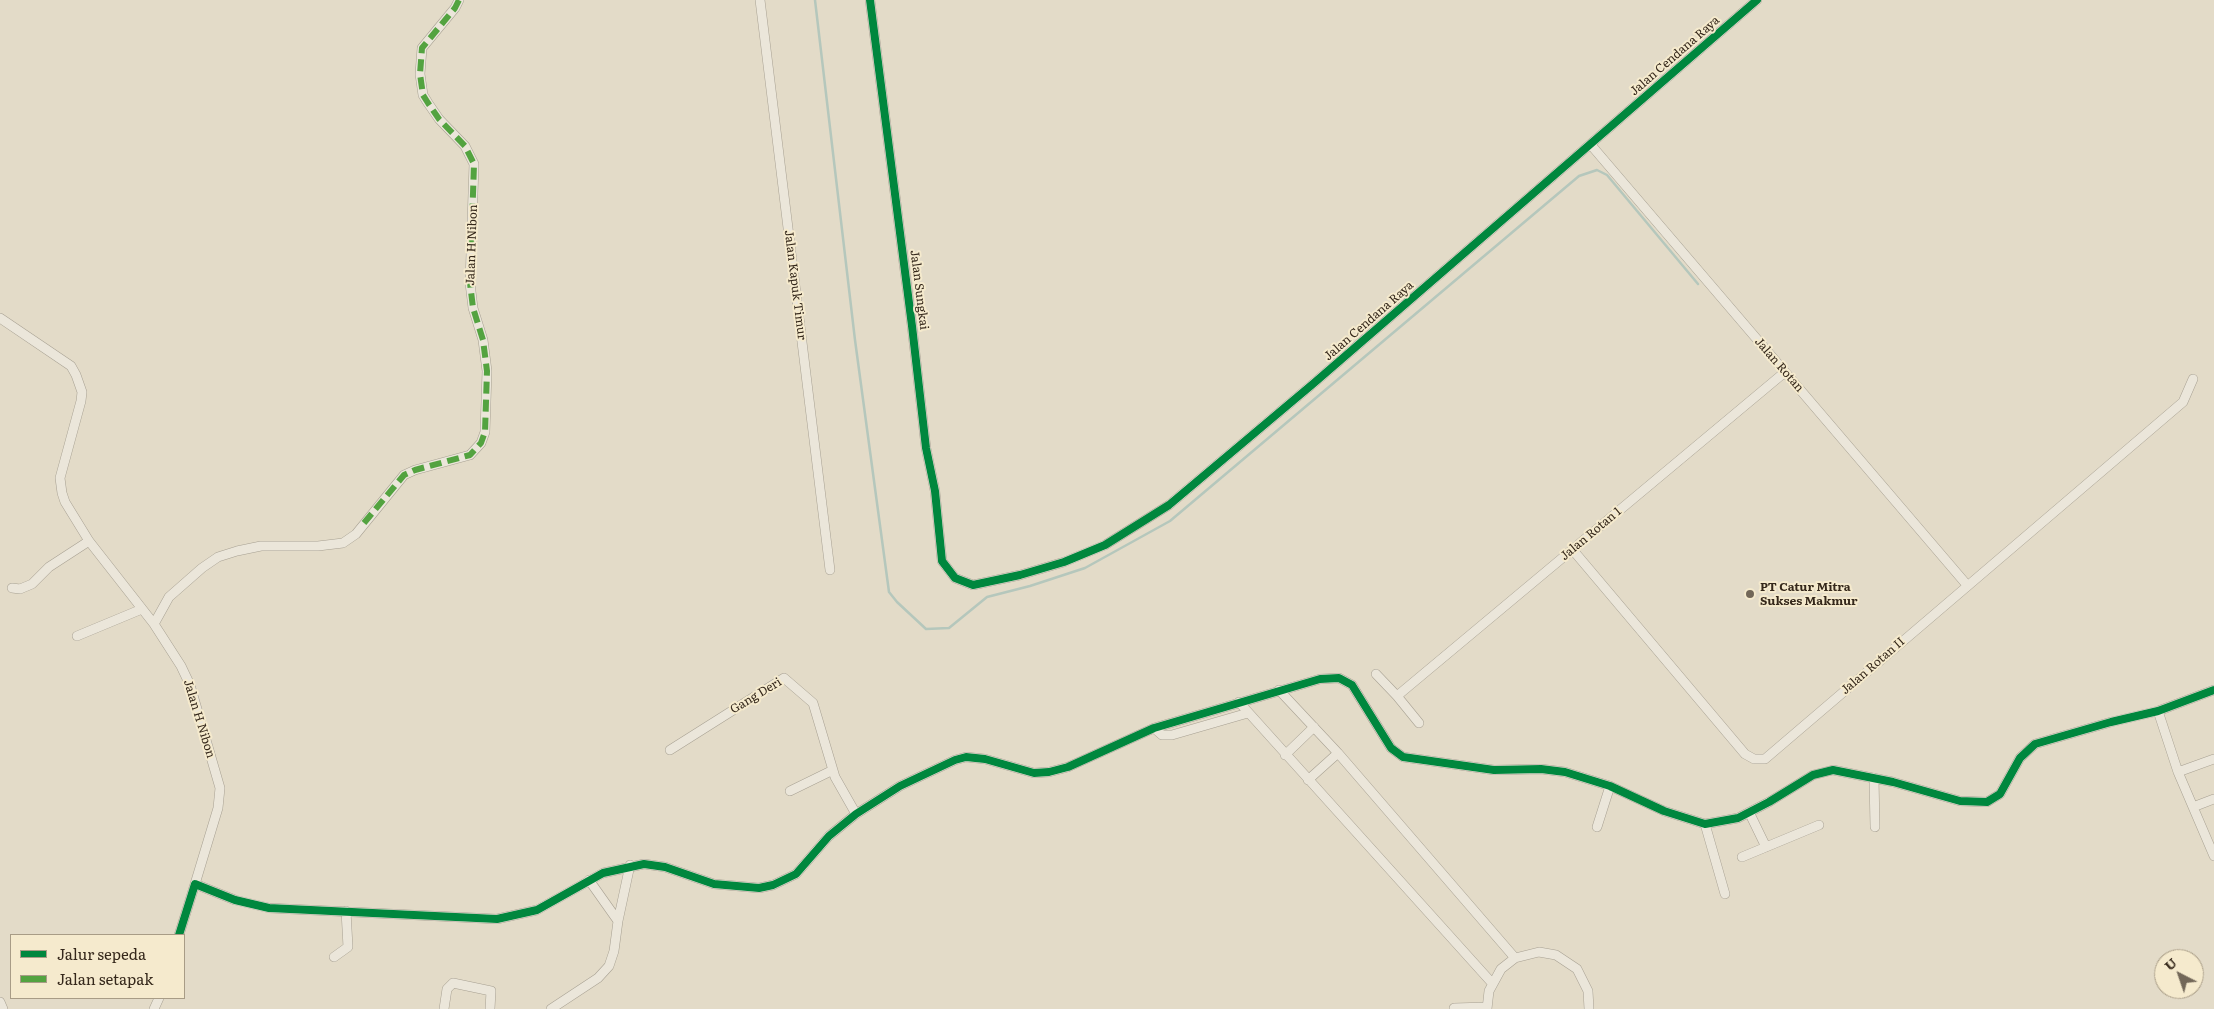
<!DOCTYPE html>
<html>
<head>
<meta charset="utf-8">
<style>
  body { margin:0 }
  #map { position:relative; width:2214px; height:1009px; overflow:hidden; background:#e3dbc8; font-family:Literata,serif }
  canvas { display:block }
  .legend { position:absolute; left:10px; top:934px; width:175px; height:65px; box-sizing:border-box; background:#f5eacd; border:1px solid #a89c86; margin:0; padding:6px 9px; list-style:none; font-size:15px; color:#35281b }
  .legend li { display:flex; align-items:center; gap:10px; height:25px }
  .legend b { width:25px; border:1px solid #a89c86 }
  .north { position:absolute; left:2154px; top:949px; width:50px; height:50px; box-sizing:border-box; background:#f5eacd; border:1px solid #a89c86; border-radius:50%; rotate:319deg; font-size:14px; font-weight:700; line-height:20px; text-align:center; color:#35281b }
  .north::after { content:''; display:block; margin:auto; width:18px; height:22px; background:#726758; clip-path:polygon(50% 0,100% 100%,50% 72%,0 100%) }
</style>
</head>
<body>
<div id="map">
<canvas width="2214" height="1009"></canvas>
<ul class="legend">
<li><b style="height:6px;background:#00873e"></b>Jalur sepeda</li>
<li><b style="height:6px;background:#53a340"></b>Jalan setapak</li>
</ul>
<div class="north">U</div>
</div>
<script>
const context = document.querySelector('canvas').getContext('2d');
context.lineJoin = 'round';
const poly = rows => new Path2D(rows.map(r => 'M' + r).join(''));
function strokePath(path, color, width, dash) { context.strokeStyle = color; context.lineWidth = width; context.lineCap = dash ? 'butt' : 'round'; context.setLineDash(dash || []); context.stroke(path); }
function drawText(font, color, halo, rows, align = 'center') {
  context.font = font + ' Literata,serif'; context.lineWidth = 4; context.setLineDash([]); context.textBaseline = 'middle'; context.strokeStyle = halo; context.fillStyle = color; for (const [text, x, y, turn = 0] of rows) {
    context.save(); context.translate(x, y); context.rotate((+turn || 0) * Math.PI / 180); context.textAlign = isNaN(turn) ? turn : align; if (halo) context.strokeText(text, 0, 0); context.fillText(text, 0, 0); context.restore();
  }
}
strokePath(poly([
  [815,0,855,340,889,592,897,602,926,629,949,628,987,597,1030,586,1085,568,1170,521,1579,176,1597,170,1607,175,1698,284]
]), '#b5c7bc', 2.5);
const minor = poly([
  [760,0,830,570],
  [870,0,912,326,926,448,935,491,942,561,955,578,973,585,1020,575,1064,562,1105,545,1169,505,1314,383,1757,0],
  [1591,145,1967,585],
  [0,318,71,366,76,375,82,392,81,401,60,478,62,493,65,502,89,541,154,624],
  [1572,549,1745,754,1754,759,1765,759,2183,402,2193,379],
  [12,588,20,589,32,584,49,567,89,541],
  [77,636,142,609],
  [1376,674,1397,696,1419,723],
  [1279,690,1338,753,1515,958],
  [1397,696,1785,372],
  [1239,702,1492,983],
  [2158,711,2178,772,2214,856],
  [1154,728,1162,735,1172,735,1248,713],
  [670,750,784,678,813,703,835,777,856,814],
  [1285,755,1314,727],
  [2178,772,2214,759],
  [1874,778,1875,827],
  [1308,780,1338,753],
  [790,791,833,770],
  [2193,807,2214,799],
  [1749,812,1766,847],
  [1705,824,1725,894],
  [1597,827,1610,786],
  [1742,857,1819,825],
  [589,880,618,921],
  [195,884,218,808,220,788,190,685,181,666,154,624,169,597,202,568,218,557,237,551,261,546,318,546,343,543,356,534,404,475,415,470,470,455,481,443,485,432,487,371,483,340,473,308,470,283,474,164,465,146,439,119,428,103,423,95,420,74,422,48,455,8,459,0],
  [179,935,195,884,235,900,269,908,497,919,537,910,603,873,644,864,665,867,714,884,759,888,773,885,796,874,829,836,856,814,900,786,955,760,966,757,985,759,1034,773,1049,772,1068,767,1154,728,1320,679,1339,678,1352,685,1391,748,1403,757,1494,770,1541,769,1565,772,1610,786,1664,811,1705,824,1738,818,1769,802,1813,775,1833,770,1893,782,1960,801,1987,802,2000,794,2020,758,2035,744,2111,722,2158,711,2214,690],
  [334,957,348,947,346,911],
  [0,1002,3,1009],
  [1454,1008,1487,1007],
  [154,1009,159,998],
  [444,1009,447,989,453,983,491,991,490,1009],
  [551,1009,598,978,609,966,614,951,618,921,630,865],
  [1487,1009,1489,991,1501,969,1515,958,1539,952,1556,955,1577,969,1588,991,1589,1009]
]);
strokePath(minor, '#a7a092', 10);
strokePath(minor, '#ebe6da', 9);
strokePath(poly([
  [364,523,404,475,415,470,470,455,481,443,485,432,487,371,483,340,473,308,470,283,474,164,465,146,439,119,428,103,423,95,420,74,422,48,455,8,459,0]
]), '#53a340', 6, [12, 6]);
strokePath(poly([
  [870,0,912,326,926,448,935,491,942,561,955,578,973,585,1020,575,1064,562,1105,545,1169,505,1314,383,1757,0],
  [179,935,195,884,235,900,269,908,497,919,537,910,603,873,644,864,665,867,714,884,759,888,773,885,796,874,829,836,856,814,900,786,955,760,966,757,985,759,1034,773,1049,772,1068,767,1154,728,1320,679,1339,678,1352,685,1391,748,1403,757,1494,770,1541,769,1565,772,1610,786,1664,811,1705,824,1738,818,1769,802,1813,775,1833,770,1893,782,1960,801,1987,802,2000,794,2020,758,2035,744,2111,722,2158,711,2214,690]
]), '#00873e', 8);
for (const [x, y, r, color] of [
  [1750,594,5,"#726758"]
]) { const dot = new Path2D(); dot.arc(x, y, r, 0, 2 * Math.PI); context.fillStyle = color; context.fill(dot); strokePath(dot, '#f5eacd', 2); }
drawText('12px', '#35281b', '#f5eacd', [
  ["Jalan Cendana Raya",1675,56,-41],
  ["Jalan H Nibon",472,245,-88],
  ["Jalan Kapuk Timur",795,285,83],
  ["Jalan Sungkai",919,290,83],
  ["Jalan Cendana Raya",1369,321,-41],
  ["Jalan Rotan",1779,365,49],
  ["Jalan Rotan 1",1591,534,-40],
  ["Jalan Rotan II",1873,666,-41],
  ["Gang Deri",756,696,-31],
  ["Jalan H Nibon",199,719,73]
]);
drawText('bold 12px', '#35281b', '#f5eacd', [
  ["PT Catur Mitra",1760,587],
  ["Sukses Makmur",1760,601]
], 'left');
</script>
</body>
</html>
